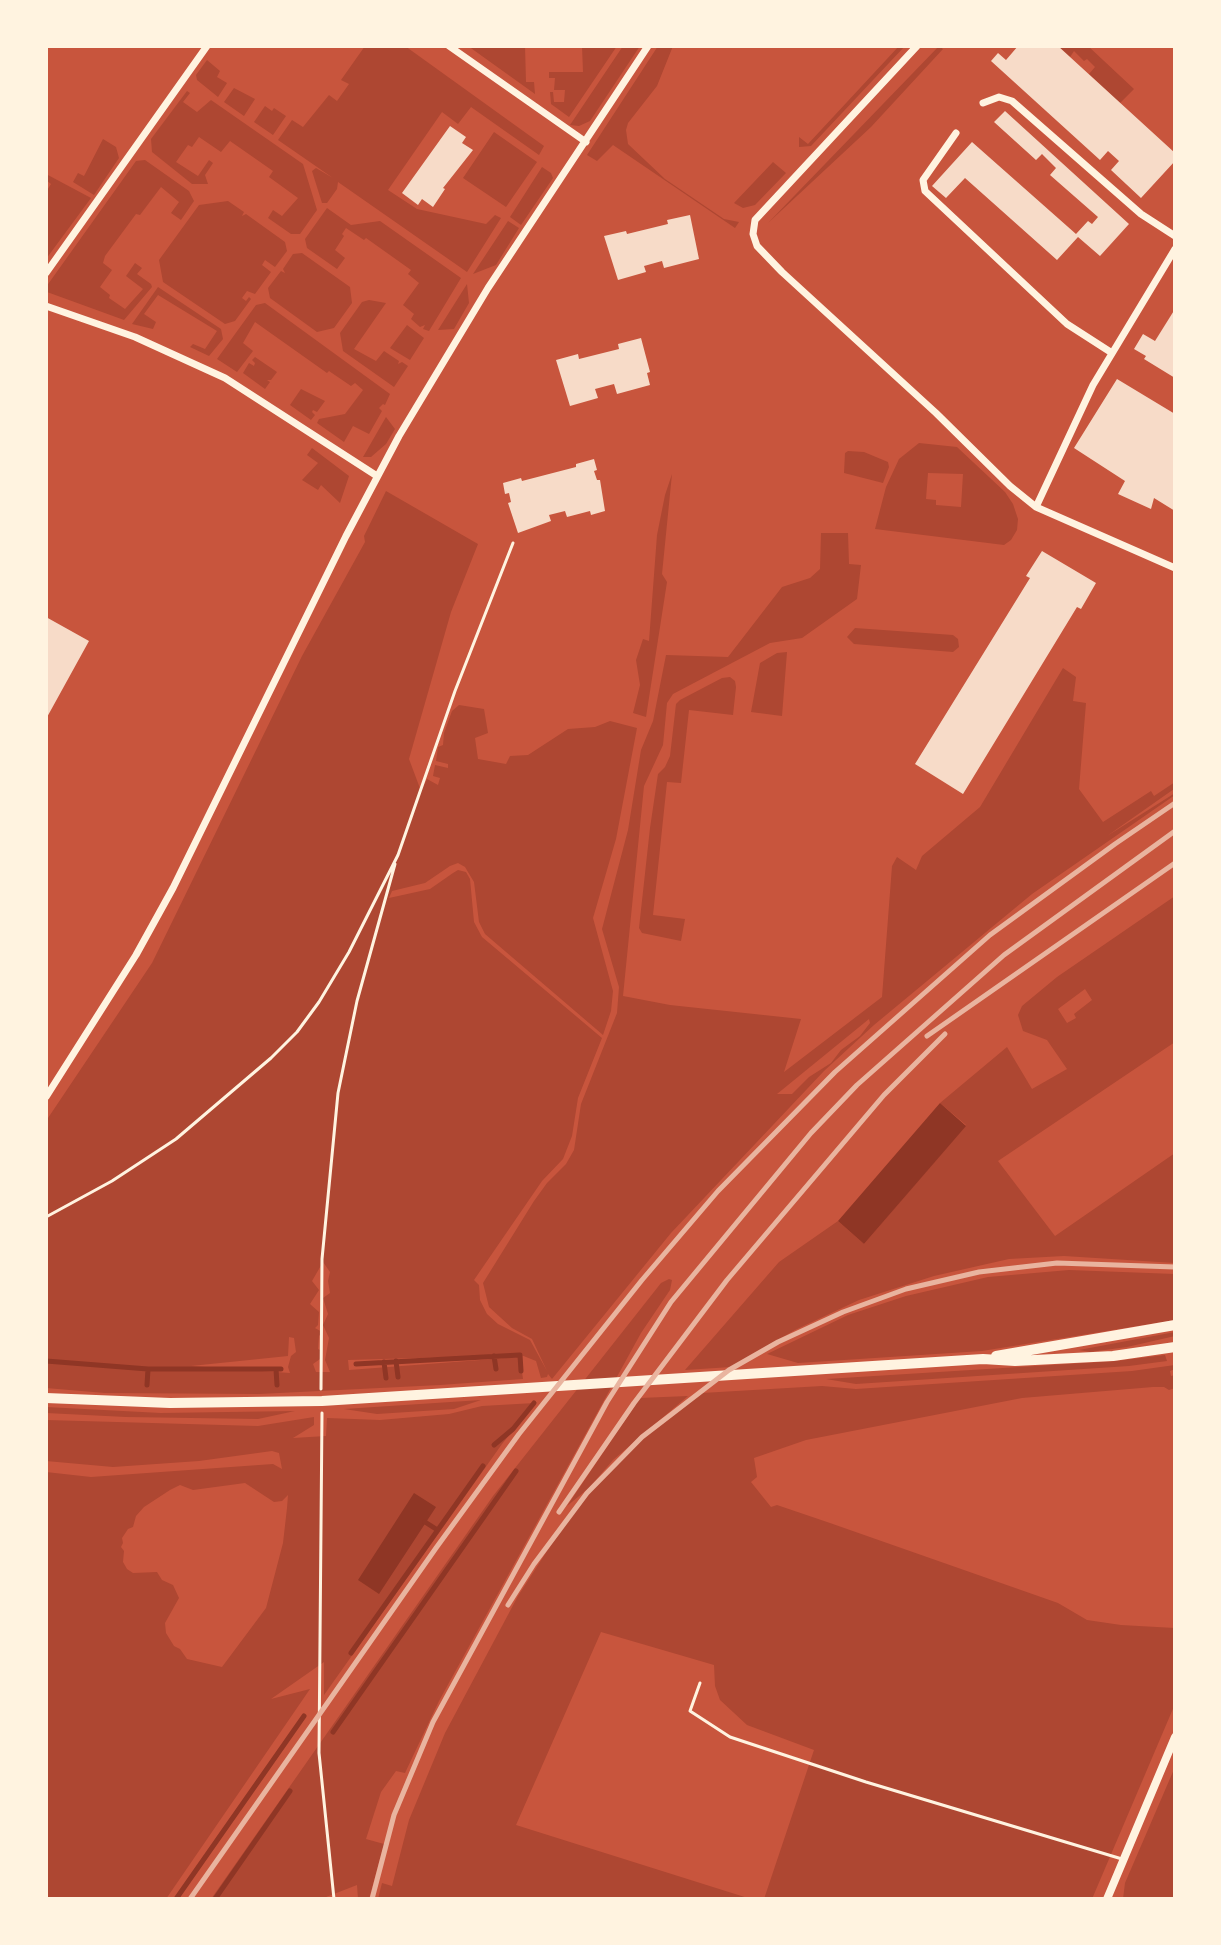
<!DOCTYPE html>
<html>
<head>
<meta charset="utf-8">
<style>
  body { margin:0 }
  #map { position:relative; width:1221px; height:1945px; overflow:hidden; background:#c8553d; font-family:"Golos Text",sans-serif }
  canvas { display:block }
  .frame { position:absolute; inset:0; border:48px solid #fff3e0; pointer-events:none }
</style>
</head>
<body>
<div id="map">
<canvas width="1221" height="1945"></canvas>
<div class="frame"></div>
</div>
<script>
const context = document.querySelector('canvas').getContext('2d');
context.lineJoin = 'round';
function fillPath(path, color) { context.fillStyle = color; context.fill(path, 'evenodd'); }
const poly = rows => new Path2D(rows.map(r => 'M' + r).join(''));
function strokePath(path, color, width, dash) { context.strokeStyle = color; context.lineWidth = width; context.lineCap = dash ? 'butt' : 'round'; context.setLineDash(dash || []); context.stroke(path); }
fillPath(poly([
  [365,46,405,46,544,146,539,155,471,107,458,124,442,112,388,190,417,209,486,224,495,215,501,218,467,272,338,182,337,189,327,203,322,203,312,171,316,168,333,178,278,140,292,120,303,127,329,95,337,101,349,84,341,80],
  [468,46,525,46,526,82,534,82,535,94],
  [582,46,617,46,569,117,551,104,550,92,553,92,554,102,564,102,565,90,554,90,555,78,549,78,549,72,583,72],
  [623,46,640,46,590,121,579,126,570,125],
  [658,46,673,46,657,86,628,123,626,130,628,144,665,179,724,219,739,222,735,228,613,145,597,161,587,155],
  [899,46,905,46,811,146,799,147,799,137,808,144],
  [939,46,943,49,871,127,768,223],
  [1058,46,1088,46,1134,89,1120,103,1089,74,1095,67,1087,59,1084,61,1074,51,1070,57],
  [207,60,220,71,217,77,227,83,218,97,197,80,196,75],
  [234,88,255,99,244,116,224,102],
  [187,91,190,93,183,102,197,112,211,100,303,164,317,210,300,234,291,234,268,218,273,210,282,216,298,198,269,177,273,171,230,141,221,152,199,137,192,147,188,145,176,162,198,176,209,160,213,163,205,175,208,184,192,184,152,152,151,139],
  [265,106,272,111,274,108,286,116,273,135,254,122],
  [494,132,537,162,506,207,463,178],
  [103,139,116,147,119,158,94,195,73,182,78,173,84,176],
  [145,160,189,191,194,201,181,220,171,213,179,202,161,187,140,215,136,214,105,256,103,263,112,270,100,287,110,295,109,298,125,309,143,289,126,276,135,263,142,268,137,274,151,284,152,287,124,320,47,292,46,287,136,161],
  [773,162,786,173,755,205,743,208,734,203],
  [542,167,551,173,553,178,521,225,510,217],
  [46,174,91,198,46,259,46,192,51,184,46,180],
  [228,201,244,212,242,216,246,214,285,242,287,251,275,267,265,260,262,265,271,272,255,294,247,291,242,298,246,301,249,297,251,299,235,321,225,324,163,282,159,260,199,205],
  [327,208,351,225,380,221,461,278,429,331,423,329,425,325,420,327,411,319,414,314,403,305,419,283,408,274,411,270,366,238,364,240,346,228,342,234,344,236,335,250,345,258,337,269,307,248,305,239],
  [508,221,519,228,496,265,473,274],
  [302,253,350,287,352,303,334,328,317,332,270,298,268,288,281,271,285,273,283,269,293,254],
  [467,284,469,303,454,329,438,330],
  [158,287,221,329,223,339,209,356,190,347,193,344,205,349,217,331,158,295,144,314,156,322,153,329,132,324],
  [369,300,386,303,354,349,376,361,384,351,399,361,398,364,402,362,408,366,394,387,343,351,340,333,362,302],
  [265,303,390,394,385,405,383,404,379,408,382,411,369,434,353,426,344,442,317,423,319,419,345,414,363,390,355,383,351,386,329,371,327,373,255,322,243,343,253,351,237,372,217,359,256,305],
  [407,325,424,338,410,360,390,348],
  [255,357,277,372,271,380,267,380,270,382,265,389,243,373,249,363,254,366,255,363,252,360],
  [301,389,325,401,317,412,313,410,312,412,315,415,311,420,290,405],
  [386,417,395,429,386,444,371,457,363,457],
  [919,443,957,447,1005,492,1013,504,1018,519,1017,530,1011,540,1004,545,875,529,886,487,899,459],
  [928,473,963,474,961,507,936,505,936,500,926,499],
  [312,448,349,476,340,503,321,485,318,490,302,480,318,463,307,455],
  [848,451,864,452,888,462,889,467,883,483,844,473,845,453],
  [672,474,662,574,667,582,646,717,633,713,640,685,636,660,643,639,649,641,657,535,665,495],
  [386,491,478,544,451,612,409,759,421,791,427,779,438,785,440,778,433,776,435,765,448,768,448,764,436,761,438,747,443,745,444,733,452,711,459,705,484,709,488,733,475,738,478,759,506,764,510,756,528,755,568,729,595,727,610,721,637,728,616,839,593,918,613,991,611,1011,603,1035,485,934,479,922,474,882,465,867,458,863,450,866,425,883,392,891,389,898,430,889,453,873,458,870,466,872,470,879,474,922,482,937,602,1038,578,1098,572,1136,563,1159,542,1181,474,1280,479,1285,480,1300,487,1314,498,1324,530,1340,547,1371,532,1339,512,1328,489,1307,483,1283,534,1201,547,1183,566,1164,574,1150,581,1104,617,1013,619,987,602,929,628,830,641,750,653,721,666,655,728,657,782,587,810,578,820,569,821,533,848,533,849,564,861,565,857,599,802,638,770,643,673,694,667,703,663,745,644,786,623,996,670,1005,801,1019,784,1072,882,997,892,866,897,857,916,870,922,856,980,807,1063,668,1076,677,1073,701,1086,703,1079,789,1103,822,1151,791,1154,796,1175,782,1174,789,1107,836,1175,793,1175,795,1032,894,874,1025,824,1071,671,1233,552,1379,548,1374,547,1377,541,1378,536,1361,521,1355,348,1360,349,1370,520,1357,523,1379,440,1385,259,1394,105,1393,46,1388,46,1121,152,963,302,656,365,542,364,536],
  [869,1019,870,1023,860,1036,841,1050,831,1063,809,1077,792,1094,777,1094],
  [323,1262,330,1272,328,1281,330,1293,323,1298,328,1314,323,1325,329,1338,325,1360,330,1372,316,1372,313,1364,320,1359,322,1351,318,1349,319,1336,322,1332,315,1328,318,1325,319,1312,310,1304,319,1290,312,1281],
  [289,1337,294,1338,296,1352,291,1356,288,1367,290,1373,191,1366,288,1356],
  [855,628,953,635,958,639,959,647,953,652,854,644,847,637],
  [787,652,782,716,751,712,760,663,777,653],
  [730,677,735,681,736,687,733,715,689,710,681,783,667,782,653,915,685,919,681,941,642,933,639,928,650,828,658,774,665,767,670,756,676,704,680,700,722,678],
  [1175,896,1175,1042,998,1161,1055,1236,1175,1153,1175,1263,1064,1256,1009,1259,934,1276,859,1300,795,1330,731,1367,685,1370,779,1262,838,1221,864,1244,966,1125,940,1103,1007,1047,1032,1089,1067,1069,1047,1040,1023,1031,1018,1015,1022,1006,1057,977],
  [1085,989,1092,1000,1074,1014,1076,1018,1067,1023,1058,1009],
  [1069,1270,1175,1274,1175,1320,982,1351,798,1363,767,1354,848,1315,906,1296,988,1277],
  [669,1279,672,1280,670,1290,641,1333,439,1701,405,1773,396,1771,381,1792,366,1839,384,1844,369,1899,358,1899,357,1885,321,1899,211,1899,493,1496,661,1283],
  [1175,1332,1175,1336,1127,1347,1090,1352,1079,1350],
  [1165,1355,1167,1361,1129,1366,856,1384,826,1379,1116,1361],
  [1175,1365,1175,1369,1170,1371,1171,1376,1175,1375,1175,1388,1169,1390,1164,1387,1153,1387,1022,1398,806,1440,754,1458,757,1477,751,1482,771,1507,777,1505,830,1523,1058,1603,1087,1620,1121,1625,1175,1628,1175,1704,1092,1899,764,1899,814,1750,747,1725,720,1700,715,1686,714,1665,601,1632,516,1825,751,1899,378,1899,382,1883,392,1886,409,1820,445,1733,518,1596,569,1517,610,1469,651,1430,702,1393,822,1386,856,1389,1132,1371],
  [688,1396,613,1460,589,1488,567,1506,640,1398],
  [481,1400,454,1409,377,1414,344,1409],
  [535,1403,502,1444,324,1695,324,1662,271,1699,310,1689,166,1899,46,1899,46,1472,91,1477,273,1464,282,1469,279,1453,272,1451,199,1461,113,1467,46,1461,46,1420,258,1426,314,1417,314,1425,293,1438,326,1436,327,1418,380,1420,449,1414,482,1406],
  [245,1483,274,1502,282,1501,288,1495,287,1508,283,1543,266,1608,222,1667,187,1659,180,1649,174,1646,166,1633,165,1623,179,1598,173,1585,162,1580,157,1572,133,1573,127,1569,123,1562,124,1551,121,1547,123,1543,122,1538,128,1529,133,1527,136,1516,144,1507,170,1490,180,1485,193,1490],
  [46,1407,161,1413,295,1411,258,1419,126,1417,46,1413],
  [1175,1767,1175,1899,1123,1899,1125,1883]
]), '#ae4732');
fillPath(poly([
  [940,1103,966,1126,864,1244,838,1221],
  [414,1493,436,1507,379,1594,358,1580]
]), '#8f3625');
strokePath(poly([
  [494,1356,496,1369],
  [46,1361,148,1369,281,1369],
  [396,1361,398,1377],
  [384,1362,386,1378],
  [356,1364,520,1355,521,1371],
  [276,1369,277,1385],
  [147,1385,148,1369],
  [494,1445,513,1429,534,1403],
  [425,1522,436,1529],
  [351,1653,483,1466],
  [333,1732,516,1471],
  [176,1899,304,1716],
  [215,1899,290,1791]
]), '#8f3625', 5);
fillPath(poly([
  [1018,46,1058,46,1175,153,1175,161,1141,198,1111,170,1119,161,1108,151,1100,160,991,61,998,53,1006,60],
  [1005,111,1129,224,1100,256,1078,237,1057,260,965,178,946,198,932,186,972,142,1076,234,1088,221,1092,224,1098,217,1050,175,1056,168,1042,154,1036,160,994,122],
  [450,126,466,137,462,143,473,150,443,188,445,189,433,207,422,199,418,205,402,193],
  [690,215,699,259,664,268,662,261,644,266,646,272,618,280,604,236,626,231,627,234,668,224,667,220],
  [1175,309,1175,378,1144,359,1146,356,1134,349,1143,334,1155,341],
  [641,338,650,372,647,373,650,385,617,394,614,384,595,389,598,398,570,406,556,360,578,354,579,359,619,349,618,344],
  [1117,379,1175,414,1175,511,1154,498,1151,509,1118,494,1125,481,1074,448],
  [594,459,597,470,594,471,597,480,600,480,605,511,591,515,590,511,567,517,565,511,549,515,551,521,518,533,508,503,511,502,509,493,505,494,503,483,521,478,522,481,576,467,576,464],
  [1042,551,1096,583,1081,609,1077,607,963,794,915,764,1030,578,1026,576],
  [46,617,89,641,46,719]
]), '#f7dbc8');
strokePath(poly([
  [46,1217,112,1181,176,1139,271,1058,297,1032,319,1002,349,952,398,855,455,691,513,543],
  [321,1389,322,1259,338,1093,357,1001,395,864],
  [322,1413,319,1753,334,1899]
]), '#fff3e0', 3);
strokePath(poly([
  [700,1683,690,1711,730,1737,866,1782,1122,1859]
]), '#fff3e0', 3);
strokePath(poly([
  [449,46,586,142],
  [917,46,755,220,753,234,757,246,782,272,936,413,1010,486,1036,507,1175,568],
  [983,103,999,97,1012,101,1141,214,1175,236],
  [956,133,923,180,925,191,1067,324,1112,353],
  [46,273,207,46],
  [46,306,135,337,225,378,377,476],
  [1036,507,1093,385,1175,249],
  [46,1097,136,955,173,888,346,536,399,436,488,288,648,46]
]), '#fff3e0', 7);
strokePath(poly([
  [1107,1899,1175,1737]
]), '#fff3e0', 8);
strokePath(poly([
  [996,1356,1175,1325],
  [46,1398,170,1403,322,1401,983,1359,1015,1361,1113,1356,1175,1347]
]), '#fff3e0', 10);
strokePath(poly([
  [927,1036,1175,863],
  [559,1512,634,1403,727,1280,884,1095,945,1034],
  [508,1605,534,1564,587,1493,642,1437,729,1370,778,1342,843,1312,906,1289,979,1272,1057,1263,1175,1267],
  [190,1899,436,1548,519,1434,642,1280,718,1191,835,1072,990,935,1115,844,1175,803],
  [372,1899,394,1815,433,1722,607,1402,671,1302,811,1133,857,1085,1004,955,1175,831]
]), '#e9b49f', 5);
</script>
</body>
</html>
